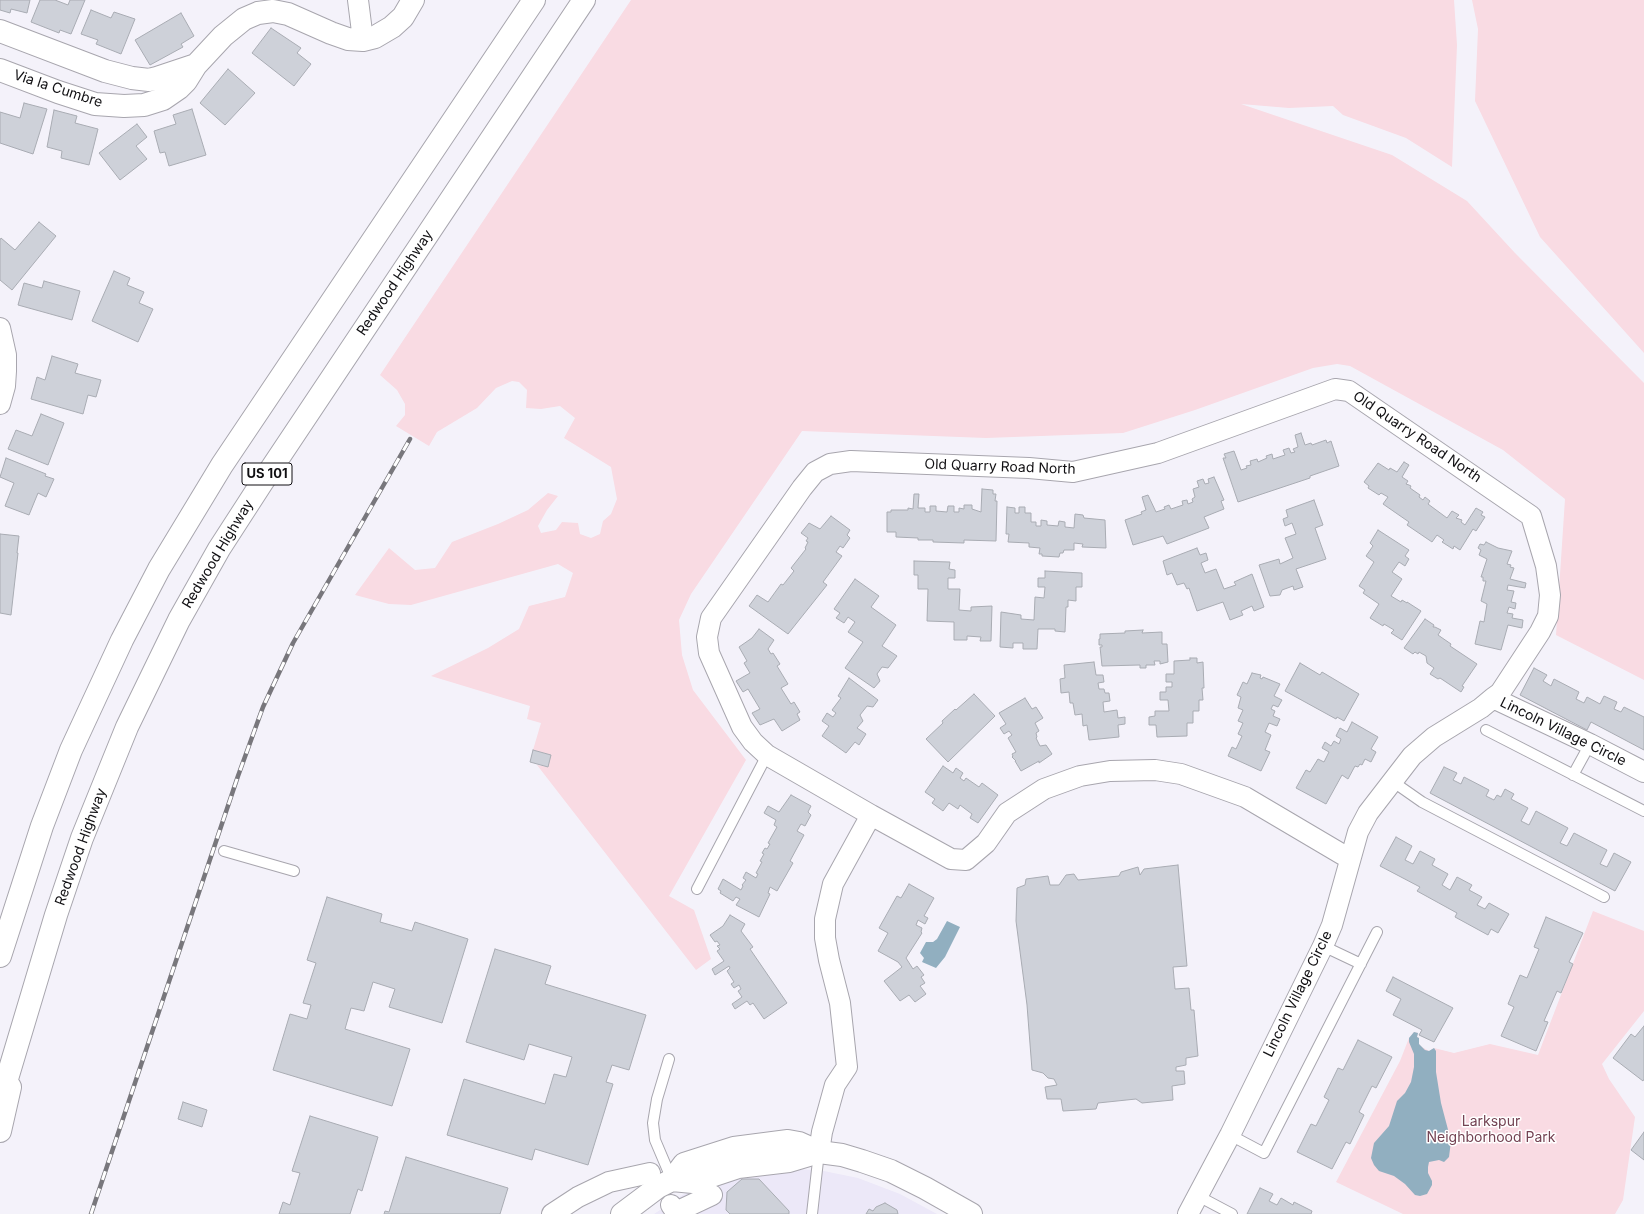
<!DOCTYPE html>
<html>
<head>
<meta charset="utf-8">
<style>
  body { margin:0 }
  canvas { display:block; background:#f4f2fa }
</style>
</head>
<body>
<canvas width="1644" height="1214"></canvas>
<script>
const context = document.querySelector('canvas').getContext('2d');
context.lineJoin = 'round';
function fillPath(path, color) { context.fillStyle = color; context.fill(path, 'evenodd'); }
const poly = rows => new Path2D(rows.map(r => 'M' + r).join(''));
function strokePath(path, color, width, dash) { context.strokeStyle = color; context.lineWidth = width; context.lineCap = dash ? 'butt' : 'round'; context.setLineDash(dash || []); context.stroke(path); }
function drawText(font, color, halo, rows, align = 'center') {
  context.font = font + ' Inter,sans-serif'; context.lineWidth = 3; context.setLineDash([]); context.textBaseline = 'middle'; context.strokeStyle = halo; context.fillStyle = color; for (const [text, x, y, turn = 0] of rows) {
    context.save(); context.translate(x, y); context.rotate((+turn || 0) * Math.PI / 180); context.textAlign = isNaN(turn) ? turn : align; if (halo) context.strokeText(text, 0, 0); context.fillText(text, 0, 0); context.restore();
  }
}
fillPath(poly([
  [789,1169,819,1170,858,1178,900,1194,937,1214,654,1214,684,1194,709,1184]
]), '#ece8f8');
fillPath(poly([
  [631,0,1454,0,1457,45,1452,167,1406,138,1343,115,1333,106,1289,108,1241,104,1392,155,1467,201,1515,253,1644,383,1644,680,1556,635,1565,499,1503,450,1350,366,1337,364,1313,368,1195,410,1123,433,986,438,802,431,691,594,679,620,682,655,693,690,746,760,669,896,694,910,711,959,696,970,537,765,548,767,551,755,533,750,541,723,527,719,530,706,431,676,488,648,519,629,529,606,565,597,573,573,558,564,411,605,389,604,355,595,389,548,415,570,435,568,452,542,498,524,528,510,548,493,558,496,547,510,538,526,541,533,556,530,562,522,578,523,580,534,591,538,600,534,603,521,611,514,617,499,611,467,564,438,575,418,560,406,541,409,526,408,527,390,519,382,512,381,496,388,477,408,437,432,429,446,396,426,405,415,405,404,397,390,380,375],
  [1472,0,1644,0,1644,353,1540,237,1475,101,1478,29],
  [1593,911,1644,931,1644,1011,1602,1064,1609,1079,1635,1117,1623,1200,1615,1214,1403,1214,1336,1182,1400,1061,1409,1038,1414,1032,1418,1033,1417,1037,1419,1038,1419,1044,1422,1047,1429,1051,1434,1048,1454,1053,1490,1044,1538,1055]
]), '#f9dbe3');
fillPath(poly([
  [947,921,960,927,945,957,936,968,922,962,924,958,920,953,926,942,933,942,937,939],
  [1414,1032,1418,1033,1417,1037,1419,1038,1419,1044,1425,1050,1429,1051,1434,1048,1436,1051,1436,1072,1441,1103,1451,1141,1449,1157,1444,1162,1439,1160,1429,1162,1428,1167,1428,1173,1432,1181,1432,1185,1427,1194,1420,1196,1415,1195,1405,1184,1394,1176,1379,1171,1374,1165,1371,1158,1374,1143,1389,1126,1397,1101,1405,1093,1411,1082,1414,1067,1414,1054,1409,1042,1409,1038]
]), '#91afc0');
const building = poly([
  [0,0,30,0,27,13,11,9,10,13,0,10,0,0],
  [40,0,55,0,68,5,70,0,85,0,71,34,60,30,59,33,31,22,40,0],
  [91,10,111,18,114,12,135,19,121,54,96,44,98,40,81,34,91,10],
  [181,13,194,36,181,44,183,47,150,65,135,40,181,13],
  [271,28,301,48,297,53,311,64,294,86,252,53,271,28],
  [228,69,255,93,225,125,200,103,228,69],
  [24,103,47,109,33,154,0,143,0,112,20,118,24,103],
  [192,109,206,155,169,166,165,152,160,153,154,131,176,124,173,115,192,109],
  [54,110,77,116,75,123,98,129,89,165,61,158,62,151,47,147,54,110],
  [137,124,147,137,136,146,147,159,120,180,99,153,137,124],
  [39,222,56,236,12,290,0,280,0,240,1,238,15,250,39,222],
  [114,271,130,278,127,285,144,292,139,303,153,309,138,342,92,321,114,271],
  [44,281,80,291,72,320,18,305,24,283,42,288,44,281],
  [52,356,78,364,75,373,101,380,96,397,88,395,83,414,31,399,37,377,45,380,52,356],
  [41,414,64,423,48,465,8,449,16,430,32,436,41,414],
  [1301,433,1305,445,1311,443,1312,445,1326,440,1327,443,1331,441,1339,466,1310,476,1310,478,1238,502,1223,458,1226,458,1224,454,1234,451,1241,470,1247,468,1246,466,1251,465,1250,461,1257,459,1258,462,1267,458,1266,456,1272,454,1273,459,1285,455,1283,450,1289,448,1291,453,1295,452,1293,449,1298,447,1295,435,1301,433],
  [6,458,46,474,45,476,54,479,46,497,38,493,29,515,5,506,14,483,0,477,6,458],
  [1404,462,1409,465,1402,477,1408,481,1406,484,1409,485,1411,486,1410,488,1420,495,1419,497,1423,500,1425,497,1430,501,1428,504,1447,518,1452,511,1459,515,1456,518,1462,520,1461,522,1465,525,1476,508,1483,512,1481,515,1485,517,1476,531,1473,529,1460,550,1454,546,1453,549,1442,542,1444,540,1437,535,1432,542,1407,525,1409,522,1383,504,1388,497,1381,493,1379,495,1368,488,1369,486,1364,482,1378,463,1389,470,1390,468,1397,472,1404,462],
  [1214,477,1224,500,1221,501,1224,509,1204,517,1209,528,1167,544,1163,536,1133,545,1125,520,1142,514,1141,512,1146,510,1142,497,1148,495,1156,512,1165,509,1164,507,1169,505,1171,509,1183,505,1182,501,1187,500,1188,504,1193,502,1192,499,1195,497,1193,489,1199,487,1197,481,1203,479,1205,484,1209,483,1208,479,1214,477],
  [982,489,993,490,993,494,996,494,995,501,997,501,996,541,964,540,964,543,933,542,933,540,918,540,918,538,896,537,896,532,887,532,887,512,891,512,891,510,908,510,908,508,913,509,914,494,919,494,918,508,925,508,925,512,930,512,930,506,936,506,936,511,947,512,948,506,954,506,954,512,959,512,959,508,964,509,964,505,972,505,972,509,981,512,982,489],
  [1314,500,1323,525,1315,528,1326,559,1296,569,1303,587,1294,590,1293,586,1282,590,1280,595,1270,596,1259,565,1279,559,1280,564,1293,558,1285,538,1296,534,1292,523,1285,526,1283,519,1288,517,1286,510,1314,500],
  [1007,507,1015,508,1015,513,1019,513,1019,507,1025,507,1025,513,1031,513,1031,522,1036,522,1036,526,1041,526,1041,520,1047,521,1047,525,1058,526,1059,521,1065,522,1065,527,1074,528,1075,514,1083,515,1084,518,1105,520,1106,548,1082,547,1083,544,1074,543,1074,550,1064,550,1063,553,1060,553,1059,557,1042,556,1042,554,1039,554,1040,548,1029,547,1029,543,1008,542,1009,534,1006,534,1007,507],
  [831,516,850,530,847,535,850,538,843,548,840,546,836,552,842,556,823,582,827,585,788,634,749,606,757,595,768,602,781,584,783,585,794,571,791,568,806,549,805,548,808,542,806,541,808,538,801,533,809,523,820,529,831,516],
  [1378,530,1409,550,1405,556,1409,559,1405,566,1399,562,1392,572,1402,579,1391,596,1401,602,1402,600,1407,603,1407,602,1421,611,1402,640,1391,633,1394,630,1384,624,1383,626,1370,618,1379,604,1363,593,1365,590,1359,586,1374,562,1366,556,1373,546,1370,543,1378,530],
  [0,534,19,536,17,553,18,553,11,615,0,613,0,534],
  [1486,542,1498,548,1512,551,1507,564,1511,565,1510,567,1514,568,1510,579,1526,583,1525,588,1508,585,1507,590,1514,591,1511,602,1516,603,1515,609,1509,607,1507,613,1513,614,1512,618,1523,620,1522,628,1508,625,1501,650,1475,644,1480,621,1484,622,1487,604,1481,601,1486,581,1483,581,1483,577,1481,577,1487,559,1479,555,1481,550,1478,548,1480,544,1484,545,1486,542],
  [1197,548,1200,555,1206,553,1208,560,1201,563,1205,573,1216,569,1224,589,1236,585,1234,582,1252,574,1264,607,1254,611,1252,606,1241,611,1243,615,1230,620,1223,602,1197,611,1189,588,1187,589,1184,583,1177,585,1172,573,1167,575,1163,561,1197,548],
  [914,561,950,562,949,569,955,570,955,578,948,578,948,589,960,589,959,610,971,611,971,607,992,606,991,641,980,641,981,637,967,636,967,640,954,640,954,622,927,621,928,589,918,589,918,575,914,575,914,561],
  [1045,571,1082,573,1082,587,1076,587,1076,601,1068,600,1068,607,1066,607,1065,632,1055,631,1055,629,1038,629,1037,649,1023,649,1023,643,1013,643,1013,648,1000,647,1001,612,1021,615,1021,619,1034,620,1035,597,1044,598,1045,587,1038,587,1038,578,1045,578,1045,571],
  [855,579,879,596,871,607,896,625,882,646,897,656,888,668,882,667,877,674,880,681,874,688,845,668,863,642,848,632,855,622,848,617,844,623,836,618,840,613,834,609,855,579],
  [1425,619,1434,625,1433,627,1435,627,1441,630,1438,635,1451,644,1450,646,1477,664,1462,686,1464,687,1461,692,1440,678,1438,679,1430,674,1434,668,1427,663,1426,656,1419,652,1418,654,1415,652,1413,654,1404,648,1425,619],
  [759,629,774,640,768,649,771,654,773,653,780,664,777,666,788,684,781,688,791,704,794,702,800,712,797,714,800,720,782,731,774,719,760,725,752,713,760,709,748,689,743,692,736,681,750,673,744,663,747,661,739,647,752,638,759,629],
  [1143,630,1142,633,1162,632,1162,644,1167,644,1168,662,1160,664,1160,661,1154,661,1155,665,1146,665,1146,668,1140,668,1140,665,1102,666,1100,647,1102,647,1102,645,1099,645,1099,639,1100,639,1100,634,1125,633,1125,631,1143,630],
  [1190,658,1197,658,1197,663,1203,662,1204,688,1202,688,1203,700,1199,700,1199,711,1193,711,1193,723,1187,723,1187,736,1157,737,1156,725,1149,725,1149,717,1155,716,1155,711,1169,711,1168,700,1160,700,1160,692,1166,692,1166,687,1172,687,1172,682,1166,682,1166,674,1174,674,1174,661,1190,660,1190,658],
  [1094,662,1096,675,1103,675,1104,682,1098,683,1099,689,1104,689,1105,693,1109,693,1110,701,1103,702,1104,712,1117,710,1118,718,1125,717,1125,724,1118,725,1119,737,1089,740,1087,725,1083,726,1082,714,1075,715,1073,703,1070,703,1069,692,1061,693,1060,679,1065,678,1064,665,1094,662],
  [1300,663,1320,675,1322,672,1359,694,1344,721,1337,717,1336,719,1285,691,1300,663],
  [1534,668,1547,675,1543,681,1551,686,1554,679,1579,692,1576,699,1584,703,1587,697,1600,704,1604,696,1617,702,1614,709,1621,712,1624,707,1644,717,1644,750,1591,722,1587,730,1520,695,1534,668],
  [1252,673,1261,675,1260,678,1262,679,1263,677,1280,684,1274,696,1282,700,1278,707,1273,705,1271,709,1275,711,1273,716,1280,719,1277,726,1269,723,1265,732,1271,735,1265,750,1270,752,1261,771,1228,756,1232,747,1236,749,1242,736,1238,734,1243,723,1238,721,1243,710,1238,708,1241,697,1237,695,1243,682,1247,684,1252,673],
  [849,678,878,700,873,707,867,706,860,715,863,721,857,728,866,734,859,745,855,742,846,753,822,736,829,726,822,721,827,713,833,717,836,713,832,710,841,698,838,696,849,678],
  [974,694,995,716,948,762,926,739,943,723,942,721,955,709,956,710,974,694],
  [1025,698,1032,709,1036,707,1043,718,1035,723,1039,731,1036,733,1037,737,1036,738,1040,746,1046,745,1052,754,1039,763,1039,761,1021,771,1015,761,1016,761,1012,757,1013,756,1012,754,1016,752,1008,738,1012,735,1009,731,1004,734,1000,728,1006,724,999,713,1025,698],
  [1352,722,1378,737,1371,749,1376,752,1371,762,1365,759,1362,765,1360,764,1358,767,1355,766,1348,779,1342,775,1326,804,1296,788,1306,770,1310,772,1318,759,1324,762,1329,752,1322,748,1325,742,1331,746,1334,741,1339,744,1341,739,1336,736,1340,728,1347,732,1352,722],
  [533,750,551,755,548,767,530,762,533,750],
  [943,766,953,773,956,768,963,773,960,778,964,781,966,778,979,787,982,783,998,795,978,823,970,818,972,814,960,805,958,809,949,803,943,811,932,803,935,799,925,792,943,766],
  [1444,767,1457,773,1453,780,1461,784,1464,777,1489,790,1486,796,1494,800,1497,795,1501,797,1505,789,1514,794,1511,799,1528,808,1521,821,1529,825,1536,811,1568,828,1560,843,1567,846,1574,833,1607,850,1600,864,1607,867,1614,853,1631,862,1615,891,1430,793,1444,767],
  [791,795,811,806,808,812,811,815,805,826,801,824,797,831,804,835,790,861,793,863,777,891,770,887,768,893,770,894,759,917,736,905,740,899,736,897,733,901,720,893,721,891,718,889,723,879,741,890,743,886,742,885,746,880,743,878,746,872,756,878,758,874,756,873,762,862,760,861,764,854,762,853,765,848,767,849,770,844,768,843,777,827,774,825,776,820,764,813,768,806,779,812,791,795],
  [1396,837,1412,846,1405,860,1413,864,1420,851,1435,859,1432,865,1448,874,1442,885,1450,890,1457,877,1472,885,1469,890,1482,897,1477,905,1485,909,1489,903,1509,914,1498,933,1491,929,1488,935,1455,917,1457,913,1417,891,1420,887,1380,866,1396,837],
  [1178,865,1187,966,1173,967,1175,989,1189,988,1191,1010,1194,1010,1198,1056,1186,1058,1186,1065,1176,1067,1176,1071,1184,1071,1185,1084,1172,1086,1173,1100,1142,1103,1136,1099,1098,1103,1096,1109,1063,1111,1061,1099,1047,1099,1045,1087,1057,1085,1054,1079,1048,1078,1043,1073,1032,1070,1027,1005,1016,921,1017,888,1025,885,1026,879,1048,876,1050,885,1059,885,1066,875,1074,874,1078,880,1119,876,1121,872,1138,867,1140,875,1144,869,1178,865],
  [909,884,934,898,924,916,928,918,925,924,918,920,916,925,922,928,921,932,922,933,906,958,913,969,917,966,924,975,921,977,925,983,920,986,926,994,915,1002,909,995,900,1001,884,981,902,967,898,962,878,951,888,933,879,928,897,896,901,898,909,884],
  [327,897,382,914,380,922,412,931,415,922,468,939,442,1023,389,1007,395,989,373,982,364,1011,351,1008,345,1029,410,1049,392,1106,273,1070,290,1014,307,1019,311,1005,303,1003,316,963,307,960,327,897],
  [730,915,745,924,741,931,753,947,750,949,787,1003,764,1019,753,1003,750,1005,747,1001,735,1009,732,1004,742,997,738,991,741,989,739,985,734,988,731,984,734,982,727,971,730,968,729,966,715,975,712,969,724,961,717,951,720,949,717,946,720,945,717,941,715,942,710,935,723,926,730,915],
  [1546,917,1583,933,1569,962,1573,964,1561,993,1557,991,1544,1021,1548,1022,1536,1051,1501,1036,1514,1007,1508,1004,1520,975,1527,978,1539,949,1534,947,1546,917],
  [495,949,551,966,545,984,646,1015,629,1070,612,1065,606,1082,613,1084,588,1165,535,1149,532,1160,447,1135,464,1079,545,1104,554,1074,566,1077,572,1057,529,1044,524,1060,466,1042,495,949],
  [1393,977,1453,1008,1434,1042,1419,1035,1422,1030,1393,1015,1401,999,1386,991,1393,977],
  [1644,1026,1644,1079,1643,1081,1613,1058,1631,1034,1635,1037,1644,1026],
  [1358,1040,1392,1057,1376,1088,1372,1086,1359,1112,1364,1115,1350,1144,1346,1142,1332,1169,1297,1152,1311,1124,1316,1126,1329,1100,1324,1097,1338,1068,1343,1070,1358,1040],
  [183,1102,207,1110,202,1127,178,1119,183,1102],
  [310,1116,378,1137,362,1191,358,1189,350,1214,279,1214,283,1202,290,1205,300,1173,292,1171,310,1116],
  [1644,1132,1644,1160,1631,1150,1644,1132],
  [406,1157,508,1188,500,1214,384,1214,385,1211,389,1212,406,1157],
  [742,1179,759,1179,789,1211,789,1214,730,1214,726,1210,727,1192,742,1179],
  [1260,1188,1273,1194,1269,1201,1277,1205,1281,1198,1293,1205,1294,1202,1312,1211,1311,1214,1247,1214,1260,1188],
  [885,1203,897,1210,898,1214,866,1214,869,1209,873,1211,876,1207,885,1203]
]);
fillPath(building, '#ced1d9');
strokePath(building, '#a9acb3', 1);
const lane = poly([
  [1486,730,1644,811],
  [1573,775,1590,744],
  [1392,781,1422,802,1604,897],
  [224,851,294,871],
  [697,889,767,755],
  [1323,946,1361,964],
  [669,1059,657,1099,653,1123,655,1140,672,1180],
  [1230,1135,1264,1153,1377,932],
  [1198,1196,1232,1214],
  [812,1214,819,1152]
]);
const street = poly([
  [358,0,363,40],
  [0,328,6,355,6,371,5,386,0,404],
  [871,815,767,755,753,742,742,727,709,653,707,637,711,618,802,488,815,472,830,464,851,461,1029,468,1073,472,1158,453,1335,389,1349,391,1531,516,1546,566,1550,595,1548,616,1540,632,1500,693,1493,698],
  [819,1152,822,1132,835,1085,847,1067,840,1003,829,960,825,938,825,919,833,884,871,815,951,859,966,860,986,843,1007,813,1044,789,1080,776,1110,771,1155,770,1181,774,1245,797,1350,859],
  [671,1205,676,1212,712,1195],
  [552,1214,578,1197,609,1182,650,1173],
  [1188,1214,1230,1135,1323,946,1332,925,1358,832,1368,813,1412,756,1434,737,1481,708,1493,698,1590,744,1644,772]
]);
const secondary = poly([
  [0,31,105,71,132,78,149,80,157,78,196,65],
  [0,70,58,92,95,104,124,106,144,105,163,99,179,88,186,81,196,65,223,36,244,19,258,13,273,11,288,14,331,33,348,39,363,40,375,37,392,27,403,17,413,0],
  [672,1180,693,1182,738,1167,789,1161,819,1152],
  [622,1214,658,1187,672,1180,684,1164,734,1148,788,1141,799,1143,819,1152,842,1155,862,1161,891,1171,925,1188,971,1214]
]);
const highway = poly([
  [0,956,42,826,71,750,122,640,159,569,222,465,534,0],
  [0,1102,56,915,82,838,127,727,179,620,219,549,261,484,584,0],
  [0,1131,10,1087]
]);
strokePath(lane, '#a8a6ae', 12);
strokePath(street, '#a8a6ae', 22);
strokePath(secondary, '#a8a6ae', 24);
strokePath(highway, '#a8a6ae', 24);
strokePath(lane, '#fff', 10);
strokePath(street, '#fff', 20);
strokePath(secondary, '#fff', 22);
strokePath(highway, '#fff', 22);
const rail = poly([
  [91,1214,238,776,263,707,293,643,410,439]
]);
strokePath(rail, '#78777c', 4.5);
strokePath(rail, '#fff', 3, [9]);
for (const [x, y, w] of [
  [267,474,50]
]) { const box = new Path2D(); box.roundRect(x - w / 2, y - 11, w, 22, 3); context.fillStyle = '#fff'; context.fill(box); strokePath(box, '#100f12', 1); }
drawText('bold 13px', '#100f12', null, [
  ["US 101",267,474]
]);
drawText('14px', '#100f12', '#fff', [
  ["Via la Cumbre",58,89,18],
  ["Redwood Highway",395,283,-56],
  ["Old Quarry Road North",1417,437,34],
  ["Old Quarry Road North",1000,467,2],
  ["Redwood Highway",218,554,-59],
  ["Lincoln Village Circle",1563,732,26],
  ["Redwood Highway",81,847,-70],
  ["Lincoln Village Circle",1298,994,-64]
]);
drawText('14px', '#744353', '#fff', [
  ["Larkspur",1491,1122],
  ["Neighborhood Park",1491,1138]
]);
</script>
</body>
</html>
